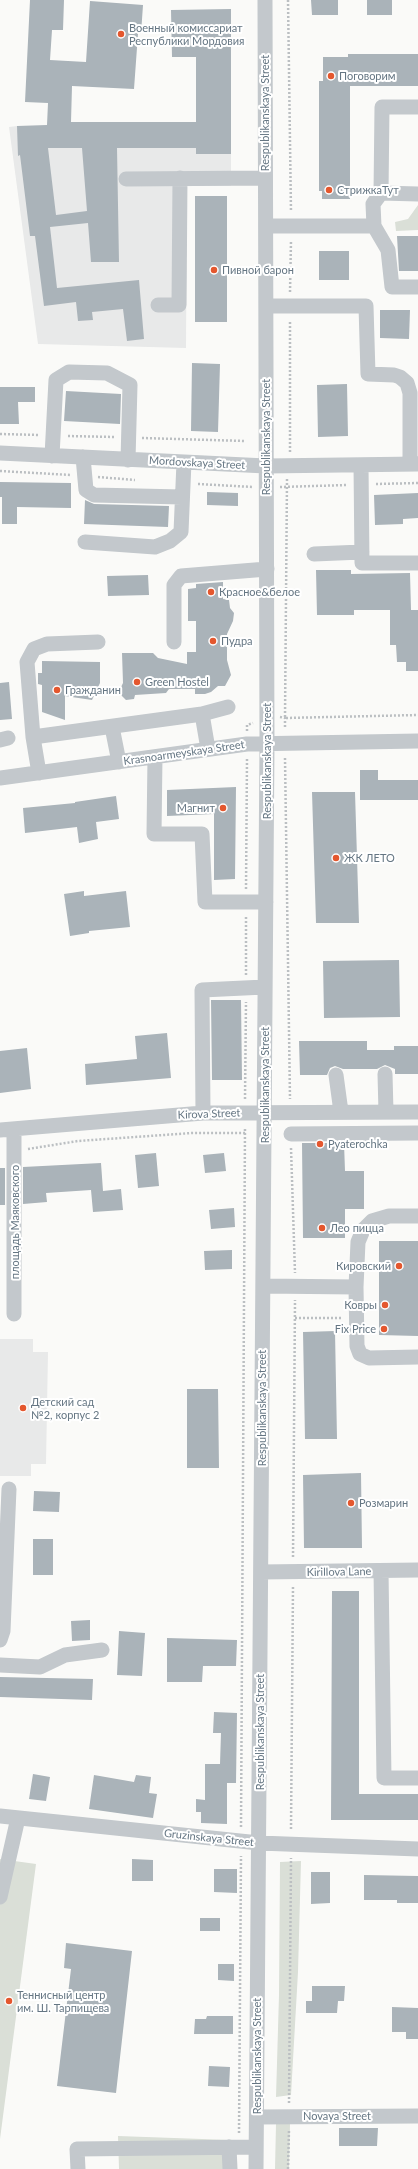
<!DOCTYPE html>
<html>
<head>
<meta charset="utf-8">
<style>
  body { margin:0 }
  canvas { display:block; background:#fafaf8 }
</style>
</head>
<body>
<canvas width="418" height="2169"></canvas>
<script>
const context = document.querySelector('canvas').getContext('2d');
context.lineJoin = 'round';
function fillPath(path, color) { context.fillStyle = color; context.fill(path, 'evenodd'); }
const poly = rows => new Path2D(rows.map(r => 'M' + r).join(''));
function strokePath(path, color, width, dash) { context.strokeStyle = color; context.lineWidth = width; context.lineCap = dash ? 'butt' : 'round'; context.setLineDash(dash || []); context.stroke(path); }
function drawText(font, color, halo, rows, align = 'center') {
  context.font = font + ' Lato,sans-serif'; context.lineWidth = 4; context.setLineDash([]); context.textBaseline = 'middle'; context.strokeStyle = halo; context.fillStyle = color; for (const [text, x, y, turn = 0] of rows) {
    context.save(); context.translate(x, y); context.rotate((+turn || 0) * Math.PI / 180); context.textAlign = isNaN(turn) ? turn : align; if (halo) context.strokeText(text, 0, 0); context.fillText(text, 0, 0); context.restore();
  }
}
fillPath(poly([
  [17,126,48,148,196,148,197,154,231,154,231,186,187,186,186,348,38,344,9,127],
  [0,1339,33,1339,33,1352,48,1352,46,1464,31,1464,31,1476,0,1476]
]), '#e8e9e9');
fillPath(poly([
  [418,205,418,230,396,231,395,222,408,219],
  [0,1859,36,1864,0,2139],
  [301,1861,298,1972,291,2095,276,2097,279,1995,280,1862],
  [276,2124,290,2124,289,2169,275,2169],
  [118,2136,230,2140,230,2169,119,2169]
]), '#dadfd7');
fillPath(poly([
  [30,0,64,0,63,30,52,30,50,60,86,62,90,1,143,5,141,34,138,34,134,89,72,86,71,122,196,122,196,57,172,57,171,10,231,9,231,154,196,154,196,148,117,148,119,262,91,262,88,223,50,227,57,288,139,280,144,339,127,341,123,309,92,312,93,320,78,321,76,302,44,306,35,236,30,236,20,155,18,156,17,126,47,125,48,103,25,102],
  [48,148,82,148,87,211,56,215],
  [311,0,338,0,338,15,312,15],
  [367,0,392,0,392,15,367,15],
  [348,54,418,54,418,86,350,86,350,199,322,199,322,191,319,191,319,81,323,81,323,57,348,57],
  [195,196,227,196,227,322,195,322],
  [397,236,418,236,418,271,399,271],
  [319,251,349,251,349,280,319,280],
  [380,310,410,310,409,339,380,338],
  [192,363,220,364,218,432,191,431],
  [347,384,348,436,318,437,317,385],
  [0,387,35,387,35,402,18,402,19,424,0,424],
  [66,391,121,394,120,424,64,421],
  [0,482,71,483,71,508,17,507,17,524,2,524,2,497,0,497],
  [207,492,238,493,238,506,207,505],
  [418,493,418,518,403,519,403,524,375,525,374,495],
  [85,500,94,504,169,506,168,527,84,524],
  [316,570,351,570,351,574,410,573,411,610,418,610,418,671,406,671,406,662,397,662,396,645,390,645,390,610,354,610,354,615,317,615],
  [148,575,149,595,108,596,107,576],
  [223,582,223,599,229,600,230,608,234,613,233,621,227,634,227,660,231,675,225,686,218,686,211,692,205,694,195,694,195,689,169,689,166,693,135,695,134,699,126,700,121,695,120,689,123,683,122,653,153,653,158,658,187,664,187,652,196,652,196,621,188,621,188,589,196,588,196,584],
  [42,661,100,662,100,683,92,700,65,696,65,720,42,712,42,685,38,684,38,673,42,673],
  [9,682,12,719,0,720,0,683],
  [360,770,378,770,378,780,418,780,418,800,360,800],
  [236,787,235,879,214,880,214,814,167,816,167,790],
  [312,792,355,792,359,923,316,923],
  [116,796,119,819,96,822,98,839,79,843,77,827,25,833,23,808,75,803,75,802],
  [84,891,84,896,126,891,130,927,89,931,89,933,70,936,64,894],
  [399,960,400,1017,324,1018,323,961],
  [211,1000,241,1000,242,1080,212,1080],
  [167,1033,171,1078,86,1085,85,1064,137,1059,135,1036],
  [299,1041,367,1041,367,1050,394,1050,394,1046,418,1046,418,1074,395,1074,395,1069,385,1065,377,1069,343,1069,335,1066,330,1068,327,1075,300,1075],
  [27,1048,31,1089,0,1093,0,1051],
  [302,1143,344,1143,345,1171,364,1171,364,1209,345,1209,345,1238,303,1238],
  [156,1153,159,1186,138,1188,135,1155],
  [224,1153,226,1171,205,1173,203,1155],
  [101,1163,103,1191,121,1189,123,1210,93,1212,91,1190,46,1193,47,1202,23,1204,23,1167],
  [0,1168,5,1168,5,1205,0,1205],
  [234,1208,235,1227,211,1229,209,1210],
  [379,1241,418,1241,418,1336,379,1335],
  [232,1250,232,1269,205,1270,204,1251],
  [335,1331,337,1439,305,1439,303,1332],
  [187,1389,218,1389,219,1468,187,1468],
  [361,1473,362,1548,304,1548,303,1475],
  [34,1491,60,1492,59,1512,33,1511],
  [33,1539,53,1539,53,1575,33,1575],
  [332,1591,359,1591,359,1794,418,1794,418,1820,331,1820],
  [90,1620,90,1640,72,1641,71,1621],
  [119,1631,145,1633,142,1676,117,1675],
  [167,1638,237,1640,236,1666,203,1666,202,1682,167,1682],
  [0,1677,93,1679,92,1700,0,1697],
  [214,1712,237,1713,236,1783,227,1783,227,1824,201,1823,201,1812,196,1812,196,1799,205,1800,205,1764,220,1764,221,1733,213,1733],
  [33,1774,50,1777,46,1801,29,1799],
  [94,1775,134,1782,136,1775,151,1777,149,1793,157,1794,153,1818,89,1809],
  [132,1859,153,1860,153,1881,132,1881],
  [214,1869,237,1869,237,1893,214,1892],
  [311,1872,330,1872,330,1903,311,1904],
  [364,1875,418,1876,418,1903,397,1903,397,1900,364,1900],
  [200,1918,220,1918,220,1931,200,1931],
  [66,1943,132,1951,116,2093,57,2086,71,1969,64,1968],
  [218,1964,234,1964,234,1981,218,1980],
  [312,1986,345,1986,344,2001,338,2001,337,2013,306,2013,306,2001,312,2001],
  [392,2007,418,2008,418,2039,406,2039,406,2032,392,2032],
  [207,2016,233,2016,233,2034,194,2034,195,2019,206,2019],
  [209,2066,230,2067,229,2087,208,2086],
  [339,2128,378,2128,377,2146,339,2146]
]), '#aab3b9');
strokePath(poly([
  [288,0,291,212],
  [290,292,291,241],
  [0,434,39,435],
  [68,436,115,437],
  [142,438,245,441],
  [290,452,290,321],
  [0,471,71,475],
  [98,477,135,480],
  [287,479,285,718,418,715],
  [198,484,253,487],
  [376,484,418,483],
  [280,487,347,485],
  [280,717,285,718,285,729],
  [247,731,247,725,253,723],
  [285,758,290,1099],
  [246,889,247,758],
  [246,975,246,916],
  [245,1099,246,1002],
  [291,1148,295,1273],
  [28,1149,78,1141,192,1133,246,1133],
  [295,1318,343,1318],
  [293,1557,295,1300],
  [241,1827,245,1128],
  [291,1829,293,1586],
  [289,2103,291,1858],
  [239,2133,241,1856],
  [288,2169,289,2130]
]), '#bbbfc2', 2.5, [2, 2]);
strokePath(poly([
  [126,179,265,178],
  [381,193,418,194],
  [266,226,374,226,373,204,381,193,382,107,418,107],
  [374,226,388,250,392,287,418,287],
  [158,305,179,305,180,178],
  [266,306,366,306,368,374,394,375,400,377,407,383,410,393,410,464],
  [0,453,266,466,418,464],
  [52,456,56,380,69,372,107,373,130,385,128,460],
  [83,457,86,490,94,495,182,497],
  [361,465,362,563,418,563],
  [85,542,155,547,170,541,181,532,184,462],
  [314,554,362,552],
  [174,642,174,585,181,576,267,569],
  [202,714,228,707],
  [112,727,119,762],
  [33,737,202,714,208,749],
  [0,740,8,738],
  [155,757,154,834,202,834,205,902,266,902],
  [39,773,33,737,27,662,34,649,47,644,98,642],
  [0,778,247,744,418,741],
  [385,1074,386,1112],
  [336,1075,341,1112],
  [203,1113,202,990,265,987],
  [0,1130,203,1113,418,1112],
  [291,1134,418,1133],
  [263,1286,356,1287,357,1346,360,1354,369,1358,418,1357],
  [356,1287,358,1242,363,1230,372,1221,389,1216,418,1216],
  [14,1314,14,1129],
  [381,1571,384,1778,418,1778],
  [261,1572,418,1570],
  [0,1640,3,1631,9,1489],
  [0,1665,40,1667,65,1655,102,1650],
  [0,1816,259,1843,418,1849],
  [0,1897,18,1818],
  [257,2117,418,2116],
  [229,2147,230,2169],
  [78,2169,77,2149,256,2147],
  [256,2169,267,743,265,0]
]), '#c3c8cc', 15);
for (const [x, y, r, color] of [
  [121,34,4,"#e4572e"],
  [331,76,4,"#e4572e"],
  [329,190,4,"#e4572e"],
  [214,270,4,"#e4572e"],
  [211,592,4,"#e4572e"],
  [213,641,4,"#e4572e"],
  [137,682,4,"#e4572e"],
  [57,690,4,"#e4572e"],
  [223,808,4,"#e4572e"],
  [336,858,4,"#e4572e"],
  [320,1144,4,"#e4572e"],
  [322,1228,4,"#e4572e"],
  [399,1266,4,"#e4572e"],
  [385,1305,4,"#e4572e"],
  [384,1329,4,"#e4572e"],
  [23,1408,4,"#e4572e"],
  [351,1503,4,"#e4572e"],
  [9,2001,4,"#e4572e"]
]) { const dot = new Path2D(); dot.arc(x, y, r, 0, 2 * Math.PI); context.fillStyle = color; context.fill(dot); strokePath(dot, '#fff', 1.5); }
drawText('11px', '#657683', '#fff', [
  ["Военный комиссариат",129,28],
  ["Республики Мордовия",129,41],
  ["Поговорим",339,76],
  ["СтрижкаТут",337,190],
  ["Пивной барон",222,270],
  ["Красное&белое",219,592],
  ["Пудра",221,641],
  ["Green Hostel",145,682],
  ["Гражданин",65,690],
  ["Магнит",215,808,"right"],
  ["ЖК ЛЕТО",344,858],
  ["Pyaterochka",328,1144],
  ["Лео пицца",330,1228],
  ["Кировский",391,1266,"right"],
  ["Ковры",377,1305,"right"],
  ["Fix Price",376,1329,"right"],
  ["Детский сад",31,1402],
  ["№2, корпус 2",31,1415],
  ["Розмарин",359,1503],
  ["Теннисный центр",17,1995],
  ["им. Ш. Тарпищева",17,2008]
], 'left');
drawText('11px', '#657683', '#fff', [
  ["Respublikanskaya Street",265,113,-90],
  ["Respublikanskaya Street",266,437,-90],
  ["Mordovskaya Street",197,463,3],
  ["Krasnoarmeyskaya Street",184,753,-8],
  ["Respublikanskaya Street",267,761,-90],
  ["Respublikanskaya Street",265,1085,-90],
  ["Kirova Street",209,1114,-2],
  ["площадь Маяковского",15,1222,-90],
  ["Respublikanskaya Street",262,1408,-90],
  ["Kirillova Lane",339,1572,-1],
  ["Respublikanskaya Street",260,1732,-90],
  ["Gruzinskaya Street",209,1838,6],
  ["Respublikanskaya Street",257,2056,-90],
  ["Novaya Street",337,2116]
]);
</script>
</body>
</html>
